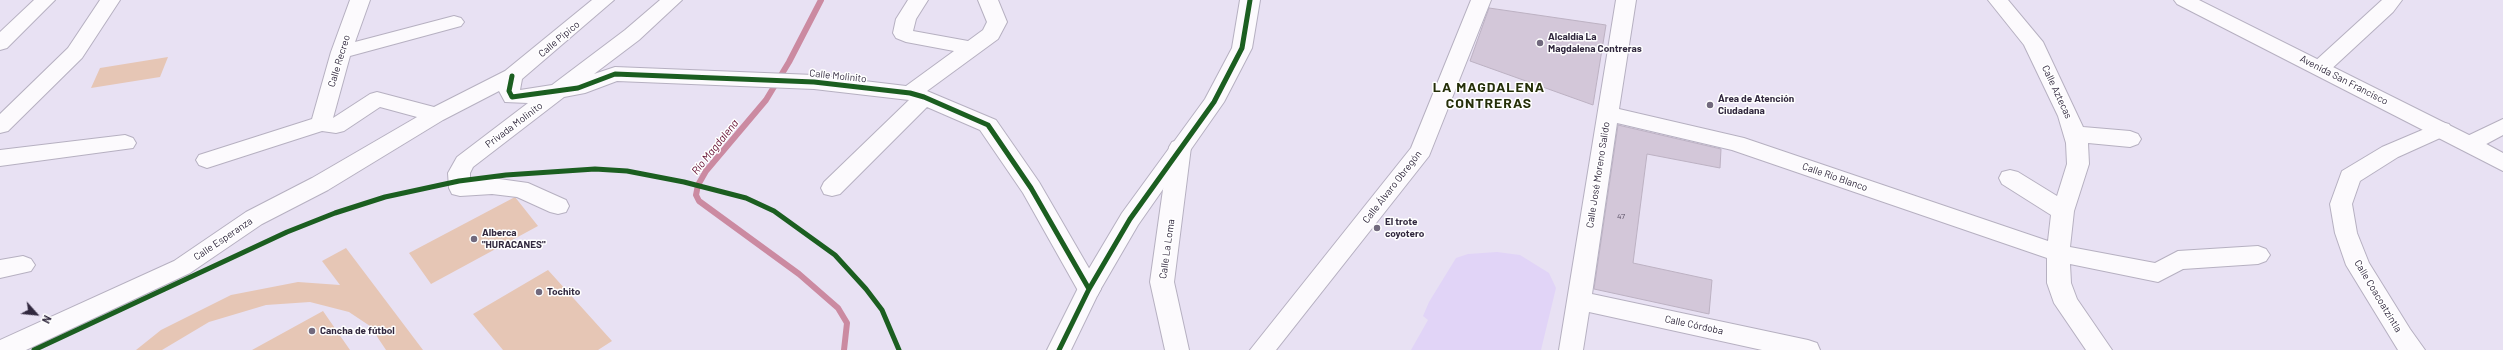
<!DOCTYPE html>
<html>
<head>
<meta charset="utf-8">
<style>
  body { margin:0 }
  #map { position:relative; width:2503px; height:350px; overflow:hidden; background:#e8e1f3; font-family:Barlow,sans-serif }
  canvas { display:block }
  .north { position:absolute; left:16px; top:294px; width:40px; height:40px; -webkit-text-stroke:3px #fff; paint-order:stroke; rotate:117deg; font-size:11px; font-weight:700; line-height:16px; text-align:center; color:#31283e }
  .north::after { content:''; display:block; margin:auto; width:14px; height:18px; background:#31283e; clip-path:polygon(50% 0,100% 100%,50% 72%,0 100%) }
</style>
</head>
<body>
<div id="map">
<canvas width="2503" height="350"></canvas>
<div class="north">N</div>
</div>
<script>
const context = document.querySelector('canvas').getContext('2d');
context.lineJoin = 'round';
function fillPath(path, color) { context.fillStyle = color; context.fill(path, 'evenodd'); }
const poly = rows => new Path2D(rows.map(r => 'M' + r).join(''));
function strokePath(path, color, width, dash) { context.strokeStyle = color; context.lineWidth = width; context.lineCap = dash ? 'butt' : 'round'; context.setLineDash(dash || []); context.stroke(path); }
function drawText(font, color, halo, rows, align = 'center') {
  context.font = font + ' Barlow,sans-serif'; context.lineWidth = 3; context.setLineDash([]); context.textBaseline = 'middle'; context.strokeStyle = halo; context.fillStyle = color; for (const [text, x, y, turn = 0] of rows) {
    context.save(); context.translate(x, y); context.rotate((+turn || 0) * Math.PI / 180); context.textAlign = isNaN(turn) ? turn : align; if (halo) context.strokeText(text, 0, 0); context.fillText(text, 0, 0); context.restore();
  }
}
fillPath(poly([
  [1497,252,1520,255,1549,273,1556,288,1541,350,1411,350,1428,320,1423,316,1429,302,1456,258,1468,254]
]), '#e1d4f7');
fillPath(poly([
  [168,57,160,77,91,88,100,68],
  [515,197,538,226,431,284,409,253],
  [346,248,423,350,386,350,370,326,349,312,310,302,266,305,209,322,162,350,136,350,161,330,231,295,298,282,340,285,322,261],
  [548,270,612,341,598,350,503,350,473,314],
  [323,311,350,350,252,350]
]), '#e6c6b5');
strokePath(poly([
  [821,0,789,62,766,100,706,171,698,185,696,195,699,201,799,274,838,308,847,323,844,350]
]), '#cb8aa1', 6);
const building = poly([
  [1489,8,1606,25,1593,105,1470,61,1489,8],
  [1618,125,1721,149,1720,168,1647,154,1633,263,1712,280,1709,314,1594,289,1618,125]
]);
fillPath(building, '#d3c7d9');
strokePath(building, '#bcb1c2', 1);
const street = poly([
  [34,0,55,0,7,48,0,50,0,32,34,0],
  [100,0,120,0,82,58,8,131,0,133,0,114,68,48,100,0],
  [350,0,370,0,355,42,454,16,461,18,464,22,461,26,350,56,333,118,370,94,377,92,434,107,505,71,592,0,614,0,522,79,520,90,552,85,625,30,660,0,682,0,639,40,594,74,615,67,814,75,906,86,954,51,906,42,896,38,893,33,896,19,908,0,928,0,916,19,913,31,968,41,983,30,987,22,978,0,998,0,1007,22,998,39,927,91,996,120,1039,182,1101,289,1097,296,1089,298,1081,296,1023,193,980,130,927,107,840,194,832,196,824,194,821,188,824,182,909,100,814,89,617,81,585,93,564,97,473,167,470,173,470,179,492,178,528,183,566,200,569,206,566,212,558,214,550,212,517,197,492,194,460,196,452,194,449,188,448,173,457,157,528,103,505,102,499,91,443,120,328,190,262,224,190,273,26,350,0,350,0,340,174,261,246,212,312,178,417,117,380,107,344,131,336,133,322,131,207,168,199,165,196,160,199,155,312,119,331,52,350,0],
  [1616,0,1636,0,1619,109,1744,138,2048,241,2051,215,2002,184,1999,178,2002,172,2010,170,2018,172,2057,196,2067,164,2066,143,2058,116,2024,45,1988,0,2008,0,2043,42,2083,127,2130,131,2138,134,2141,139,2138,144,2130,147,2088,143,2089,164,2074,211,2070,247,2155,263,2178,251,2258,246,2266,249,2270,255,2266,261,2258,264,2183,269,2158,282,2070,264,2071,283,2077,299,2112,350,2086,350,2054,303,2047,283,2047,258,1732,150,1617,123,1592,294,1808,340,1817,343,1820,350,1762,350,1589,312,1583,350,1559,350,1616,0],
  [2382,0,2402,0,2393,12,2327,73,2320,75,2313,73,2310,68,2313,63,2382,0],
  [2503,119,2503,135,2477,149,2469,152,2461,149,2458,144,2461,139,2503,119],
  [2441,122,2449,124,2452,129,2449,134,2398,157,2360,181,2352,204,2357,233,2369,263,2410,329,2425,350,2398,350,2346,265,2335,233,2330,204,2342,171,2382,147,2441,122],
  [125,135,133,138,136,143,133,148,0,166,0,150,125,135],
  [1180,139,1188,142,1191,147,1174,282,1189,350,1165,350,1150,282,1169,147,1172,142,1180,139],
  [23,256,31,259,35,265,31,271,0,278,0,260,23,256]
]);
const secondary = poly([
  [1240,0,1260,0,1252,48,1224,102,1138,225,1099,292,1071,350,1047,350,1081,282,1122,213,1205,99,1232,48,1240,0],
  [1471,0,1491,0,1429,156,1276,350,1250,350,1411,148,1471,0],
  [2174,0,2199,0,2477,139,2503,153,2503,171,2177,4,2174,0]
]);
strokePath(street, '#b6b0c1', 2);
strokePath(secondary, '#b6b0c1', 2);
fillPath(street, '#fcfafd');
fillPath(secondary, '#fcfafd');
strokePath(poly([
  [512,76,509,91,512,97,578,88,615,74,814,82,910,93,924,97,988,125,1031,188,1089,289],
  [34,350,287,232,335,213,385,197,459,181,506,175,595,169,627,171,684,182,746,198,774,211,835,255,866,289,882,310,899,350],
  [1059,350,1089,289,1130,219,1214,102,1242,48,1250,0]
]), '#1b5e20', 5);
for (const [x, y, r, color] of [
  [1540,43,4,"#71697d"],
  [1710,105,4,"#71697d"],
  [1377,228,4,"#71697d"],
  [474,239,4,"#71697d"],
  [539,292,4,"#71697d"],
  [312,331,4,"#71697d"]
]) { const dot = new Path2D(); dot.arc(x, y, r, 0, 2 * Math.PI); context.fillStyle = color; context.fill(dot); strokePath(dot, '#fff', 1.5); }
drawText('8px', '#5a5065', null, [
  ["47",1621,216]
]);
drawText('bold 10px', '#31283e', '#fff', [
  ["Alcaldía La",1548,37],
  ["Magdalena Contreras",1548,49],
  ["Área de Atención",1718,99],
  ["Ciudadana",1718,111],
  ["El trote",1385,222],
  ["coyotero",1385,234],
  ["Alberca",482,233],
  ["\"HURACANES\"",482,245],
  ["Tochito",547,292],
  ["Cancha de fútbol",320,331]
], 'left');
drawText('10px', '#31283e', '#fff', [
  ["Calle Pipico",559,39,-40],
  ["Calle Recreo",339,61,-73],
  ["Calle Molinito",838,76,6],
  ["Avenida San Francisco",2344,80,27],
  ["Calle Aztecas",2057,92,65],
  ["Privada Molinito",514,125,-37],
  ["Calle José Moreno Salido",1598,175,-81],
  ["Calle Río Blanco",1835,177,19],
  ["Calle Álvaro Obregón",1392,187,-52],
  ["Calle Esperanza",223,239,-34],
  ["Calle La Loma",1167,249,-82],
  ["Calle Coacoatzintla",2378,296,59],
  ["Calle Córdoba",1694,325,12]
]);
drawText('italic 11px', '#640e31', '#fff', [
  ["Río Magdalena",715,147,-51]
]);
context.letterSpacing = '1px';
drawText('bold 14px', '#252f09', '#fff', [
  ["LA MAGDALENA",1489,87],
  ["CONTRERAS",1489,103]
]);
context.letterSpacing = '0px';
</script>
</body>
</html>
